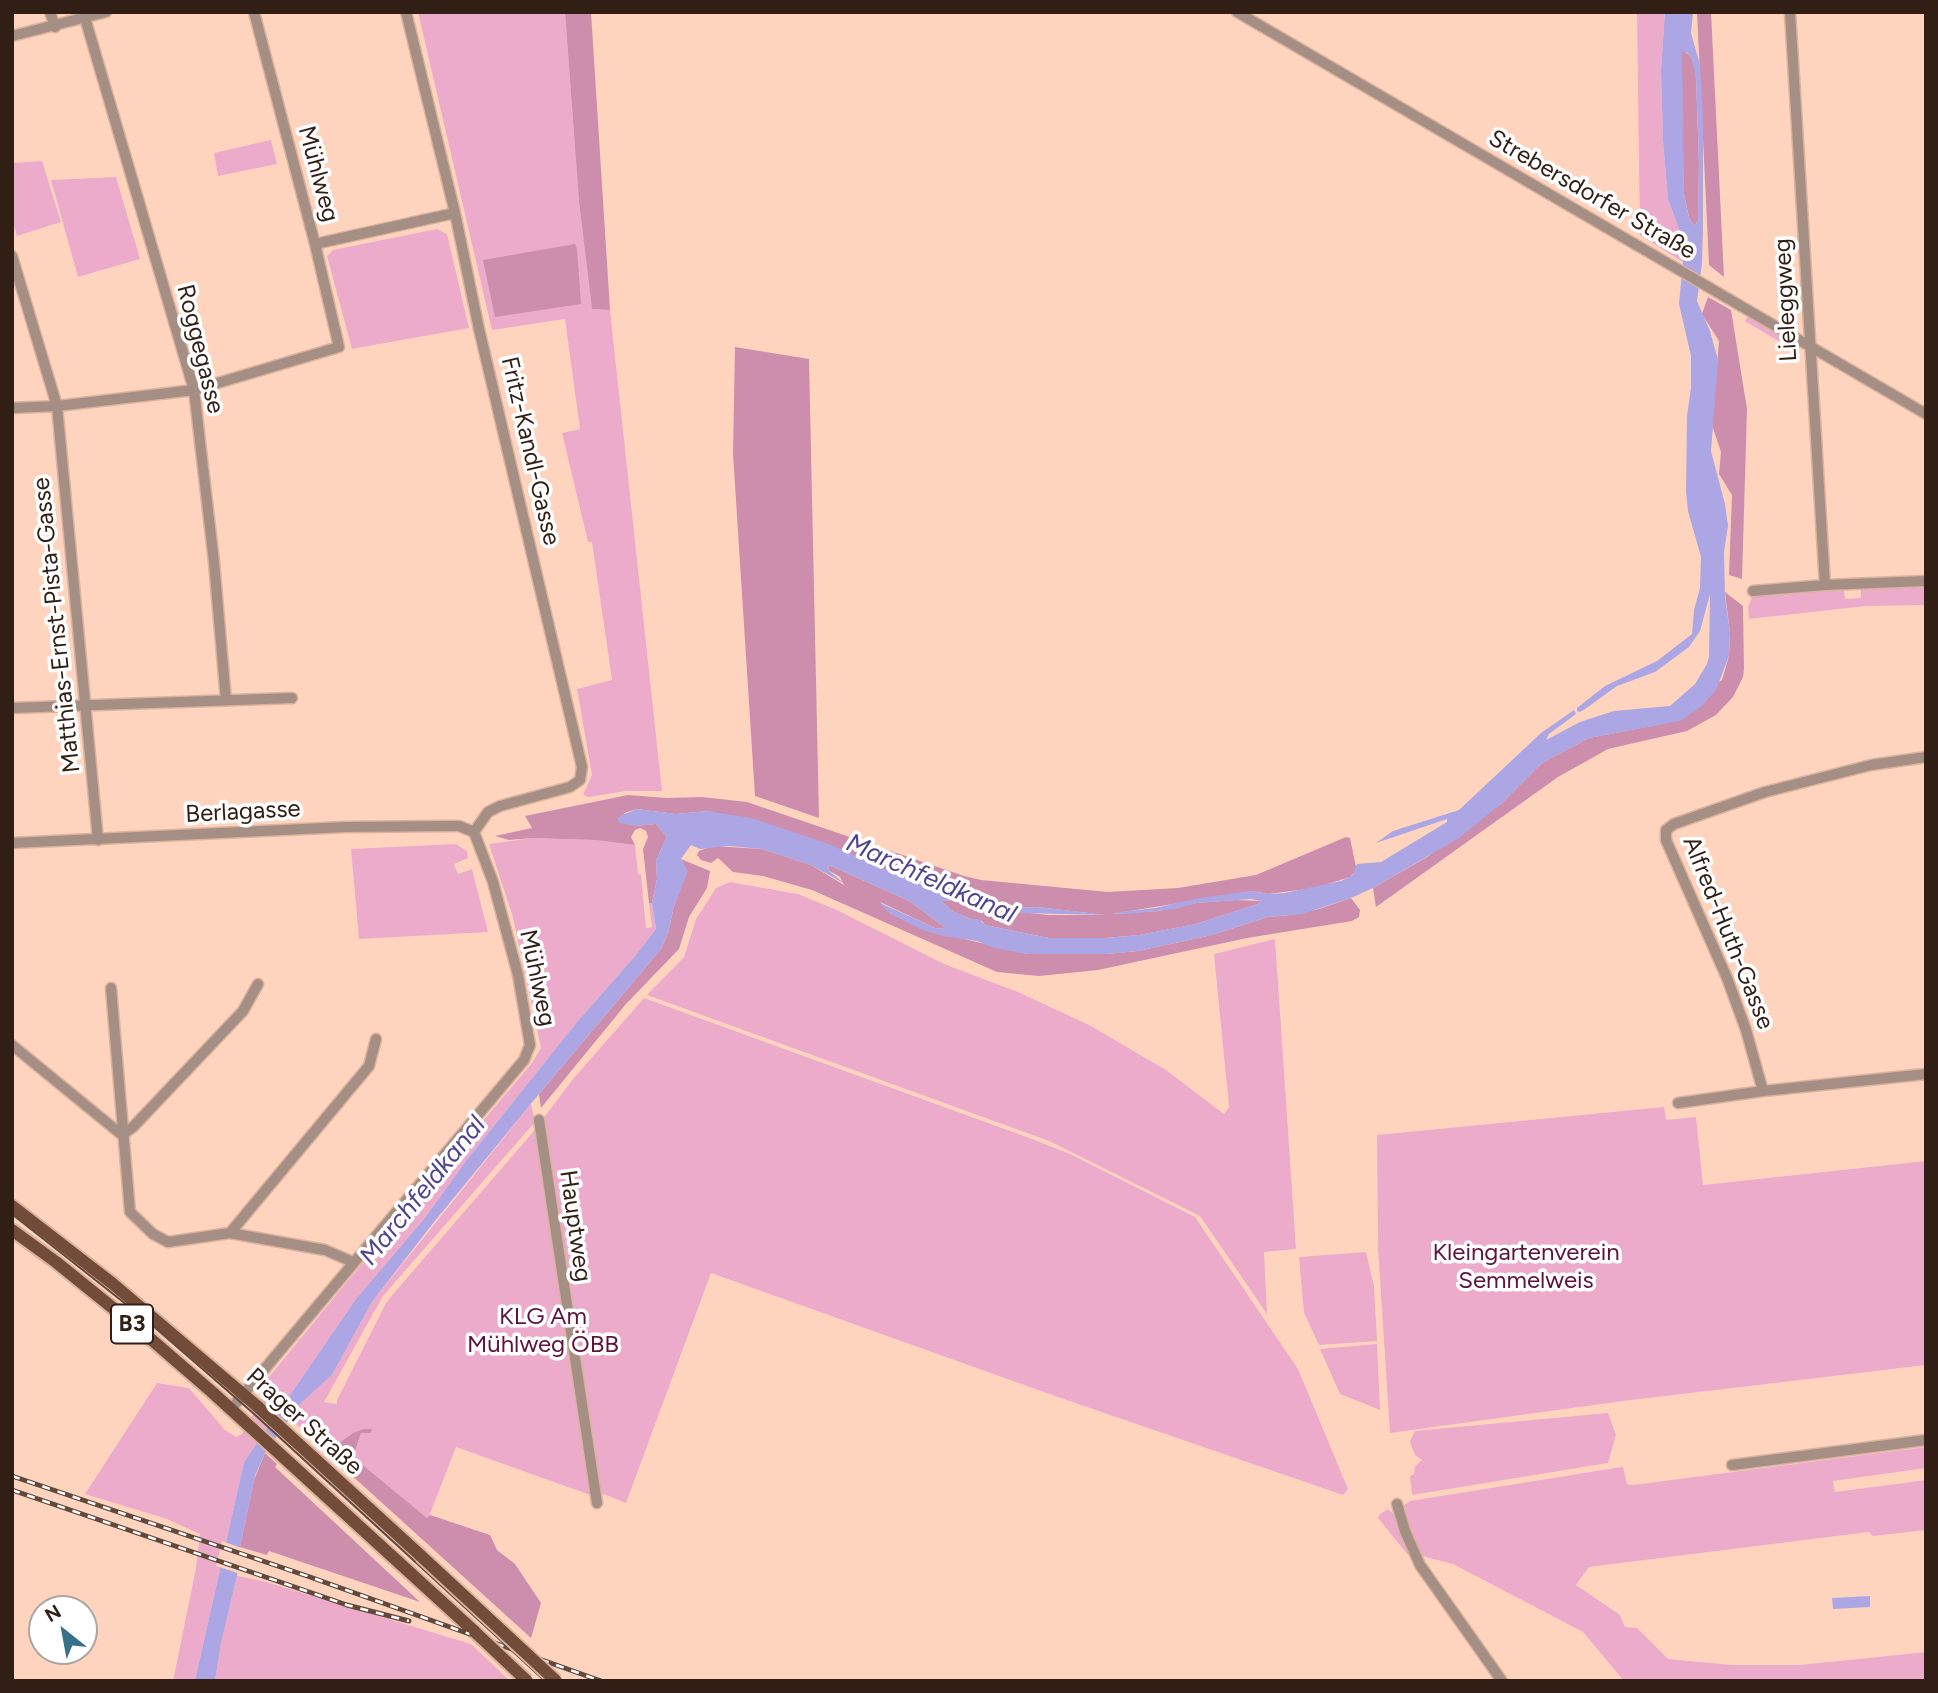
<!DOCTYPE html>
<html>
<head>
<meta charset="utf-8">
<style>
  body { margin:0 }
  #map { position:relative; width:1938px; height:1693px; overflow:hidden; background:#ffd4be; font-family:Figtree,sans-serif }
  canvas { display:block }
  .frame { position:absolute; inset:0; border:14px solid #311e14; pointer-events:none }
  .north { position:absolute; left:28px; top:1595px; width:70px; height:70px; box-sizing:border-box; background:#fff; border:2px solid #ada5a1; border-radius:50%; rotate:329deg; font-size:19px; font-weight:700; line-height:28px; text-align:center; color:#311e14 }
  .north::after { content:''; display:block; margin:auto; width:24px; height:32px; background:#367089; clip-path:polygon(50% 0,100% 100%,50% 72%,0 100%) }
</style>
</head>
<body>
<div id="map">
<canvas width="1938" height="1693"></canvas>
<div class="frame"></div>
<div class="north">N</div>
</div>
<script>
const context = document.querySelector('canvas').getContext('2d');
context.lineJoin = 'round';
function fillPath(path, color) { context.fillStyle = color; context.fill(path, 'evenodd'); }
const poly = rows => new Path2D(rows.map(r => 'M' + r).join(''));
function strokePath(path, color, width, dash) { context.strokeStyle = color; context.lineWidth = width; context.lineCap = dash ? 'butt' : 'round'; context.setLineDash(dash || []); context.stroke(path); }
function drawText(font, color, halo, rows, align = 'center') {
  context.font = font + ' Figtree,sans-serif'; context.lineWidth = 7; context.setLineDash([]); context.textBaseline = 'middle'; context.strokeStyle = halo; context.fillStyle = color; for (const [text, x, y, turn = 0] of rows) {
    context.save(); context.translate(x, y); context.rotate((+turn || 0) * Math.PI / 180); context.textAlign = isNaN(turn) ? turn : align; if (halo) context.strokeText(text, 0, 0); context.fillText(text, 0, 0); context.restore();
  }
}
fillPath(poly([
  [418,12,565,12,579,202,592,309,610,310,662,791,626,791,589,797,583,795,592,775,577,689,612,680,592,542,588,542,562,433,580,429,565,319,492,330],
  [1637,12,1665,12,1661,70,1663,141,1668,199,1679,229,1683,262,1640,235],
  [271,140,277,164,218,176,214,153],
  [42,161,61,222,17,236,12,218,12,163],
  [116,177,140,259,78,277,51,180],
  [437,229,447,234,469,328,352,349,327,256,333,250],
  [1748,316,1796,343,1792,349,1745,321],
  [1926,584,1926,605,1866,606,1749,619,1748,607,1753,594,1836,589,1844,591,1845,599,1861,598,1861,587],
  [532,838,595,840,635,845,638,874,641,875,646,928,652,927,649,903,652,903,656,929,636,955,577,1022,466,1161,424,1219,356,1299,244,1462,195,1681,173,1681,196,1568,200,1534,167,1519,85,1494,157,1383,189,1388,225,1430,236,1437,242,1434,262,1399,264,1383,360,1266,532,1063,541,1048,513,917,489,844],
  [456,844,467,851,468,858,454,864,458,874,472,869,488,932,359,939,351,849],
  [730,882,798,894,837,910,944,964,1018,992,1091,1026,1166,1070,1224,1114,1229,1107,1214,954,1275,939,1296,1249,1264,1252,1267,1314,1200,1216,1049,1141,647,995,684,957,696,919,716,888],
  [644,998,1035,1140,1070,1154,1195,1217,1298,1369,1348,1489,1343,1495,1055,1396,711,1273,626,1503,604,1494,596,1497,456,1447,428,1519,353,1457,361,1433,353,1433,326,1452,292,1420,300,1404,332,1375,372,1302,531,1104,535,1122,383,1296,324,1402,337,1404,337,1400,386,1303,394,1293,533,1132,573,1079],
  [1664,1107,1666,1120,1696,1117,1703,1185,1926,1161,1926,1365,1623,1401,1390,1433,1378,1248,1377,1135],
  [1366,1252,1374,1286,1377,1341,1319,1345,1304,1313,1299,1257],
  [1377,1344,1380,1410,1340,1394,1320,1349],
  [1608,1413,1616,1435,1608,1463,1412,1495,1410,1476,1414,1474,1415,1466,1422,1460,1415,1455,1411,1445,1410,1441,1415,1431],
  [1926,1447,1926,1468,1833,1481,1835,1492,1926,1480,1926,1530,1873,1536,1869,1532,1589,1567,1576,1585,1620,1615,1625,1627,1637,1628,1668,1659,1732,1665,1800,1665,1926,1652,1926,1681,1624,1681,1583,1632,1453,1564,1422,1556,1415,1545,1403,1506,1410,1501,1615,1468,1623,1467,1627,1484,1633,1485],
  [1388,1509,1397,1517,1410,1552,1408,1555,1378,1518,1379,1515],
  [237,1576,263,1581,471,1644,510,1681,215,1681,221,1643]
]), '#ecabcb');
fillPath(poly([
  [565,12,591,12,610,310,592,309,579,202],
  [1697,12,1711,12,1724,277,1709,265],
  [1684,51,1691,57,1694,64,1696,78,1699,163,1698,220,1695,226,1689,218,1684,194,1680,58,1681,52],
  [575,244,577,249,581,304,495,317,483,260],
  [1708,297,1731,310,1747,409,1742,579,1729,575,1732,495,1719,474,1721,452,1712,425,1719,341,1702,314],
  [735,347,809,359,819,818,755,796,733,454],
  [1725,592,1743,606,1744,669,1743,677,1733,697,1716,715,1687,731,1608,749,1558,777,1376,907,1373,888,1427,857,1502,803,1542,763,1589,738,1651,726,1722,680,1729,656,1730,633],
  [628,795,667,798,702,797,747,802,964,876,981,880,1108,892,1178,888,1256,875,1346,837,1350,838,1356,867,1355,872,1350,877,1315,888,1268,894,1252,891,1112,914,1159,911,1197,903,1235,900,1261,901,1258,904,1196,924,1139,935,1106,938,1049,938,985,925,982,921,971,919,954,912,941,901,955,900,992,909,1048,915,1105,915,1037,907,1016,908,950,893,708,811,676,814,637,809,624,813,635,826,656,824,667,837,656,860,657,879,652,903,649,903,643,849,648,837,646,831,640,828,635,830,631,837,635,845,595,840,532,838,509,840,495,836,532,828,525,816],
  [712,846,762,849,811,865,844,885,840,877,828,870,829,865,909,901,947,929,935,928,880,902,891,914,960,938,1027,954,1107,954,1138,951,1212,935,1268,917,1291,915,1319,909,1351,898,1360,910,1359,917,1352,921,1247,938,1098,970,1039,976,997,972,812,890,763,876,733,872,718,858,711,863,701,860,697,855,699,851],
  [681,859,710,871,707,888,689,917,679,949,626,1004,541,1108,539,1094,661,949,668,933,674,906,687,871],
  [363,1429,372,1429,371,1433,361,1433,353,1457,427,1518,430,1515,490,1535,497,1550,515,1564,541,1603,531,1638,326,1452,353,1433],
  [265,1453,277,1464,275,1467,420,1602,269,1551,267,1555,240,1547,254,1480]
]), '#cd8dad');
fillPath(poly([
  [1665,12,1693,12,1691,33,1700,65,1703,117,1703,228,1702,263,1697,301,1710,331,1718,360,1711,451,1725,504,1728,526,1724,552,1725,596,1730,633,1729,656,1716,690,1702,706,1680,721,1589,738,1542,763,1502,803,1459,838,1373,888,1351,898,1302,914,1268,917,1212,935,1138,951,1107,954,1027,954,994,948,977,941,943,936,920,929,891,914,878,902,935,928,947,929,909,901,829,865,828,870,845,884,811,865,762,849,729,846,700,849,691,845,681,859,688,871,674,906,668,933,661,949,539,1094,434,1222,372,1302,332,1375,300,1404,265,1453,255,1476,240,1547,237,1576,221,1643,215,1681,195,1681,244,1462,356,1299,424,1219,466,1161,577,1022,636,955,656,929,652,903,657,879,656,860,667,837,656,824,635,826,620,823,617,819,620,816,637,809,676,814,708,811,751,818,829,844,922,885,950,893,1016,908,1037,907,1107,915,1019,913,955,900,941,901,954,912,971,919,979,919,985,925,1049,938,1106,938,1139,935,1196,924,1258,904,1261,901,1251,899,1197,903,1175,909,1128,914,1112,913,1155,908,1199,898,1252,891,1268,894,1285,893,1341,881,1353,875,1357,864,1381,862,1447,822,1447,819,1376,843,1393,831,1459,810,1541,733,1574,710,1576,714,1549,734,1546,740,1580,722,1614,711,1670,706,1695,684,1707,664,1709,657,1710,594,1700,631,1689,647,1655,672,1617,686,1585,709,1580,712,1577,711,1577,708,1605,686,1657,661,1692,634,1694,610,1700,588,1701,557,1688,511,1686,492,1687,416,1691,388,1691,356,1679,304,1683,262,1679,229,1668,199,1663,141,1661,70],
  [1682,52,1686,52,1691,57,1696,78,1699,163,1698,220,1695,226,1689,218,1684,194],
  [1870,1596,1870,1607,1833,1609,1832,1598]
]), '#aca6e4');
fillPath(poly([
  [222,1541,244,1549,241,1574,216,1566]
]), '#ffd4be');
const minor = poly([
  [50,12,55,27],
  [406,12,455,213,479,329,582,767,580,780,570,787,500,806,488,812,474,832],
  [1237,12,1926,414],
  [1790,12,1825,585],
  [85,18,194,390,214,562,226,700],
  [12,36,106,12],
  [315,244,455,213],
  [12,256,57,406,98,840],
  [12,408,57,406,194,390,339,347,315,244,254,12],
  [1753,591,1825,585,1926,581],
  [12,708,292,698],
  [12,843,345,827,447,826,459,826,474,832],
  [111,988,130,1212,153,1234,168,1242,230,1233,325,1250,353,1262],
  [12,1045,122,1135,133,1127,243,1011,258,984],
  [1763,1091,1746,1030,1727,978,1666,840,1666,830,1674,824,1765,792,1871,765,1926,757],
  [1678,1103,1763,1091,1926,1074],
  [539,1120,597,1503],
  [230,1233,369,1066,376,1039],
  [231,1409,524,1060,530,1045,518,975,493,882,474,832],
  [1732,1465,1926,1440],
  [1397,1504,1405,1531,1420,1565,1502,1681]
]);
const major = poly([
  [12,1206,113,1284,257,1406,421,1556],
  [12,1230,56,1262,145,1334,212,1392,475,1632]
]);
strokePath(minor, '#dab39f', 13);
strokePath(major, '#dab39f', 16);
strokePath(minor, '#a58e83', 10);
strokePath(major, '#724c38', 12);
strokePath(poly([
  [12,1214,151,1324,253,1413,545,1681]
]), '#61493c', 2);
const rail = poly([
  [12,1476,310,1577,601,1681],
  [12,1490,347,1605,409,1621]
]);
strokePath(rail, '#61493c', 5);
strokePath(rail, '#fff', 2.5, [8]);
const majorBridge = poly([
  [421,1556,556,1681],
  [475,1632,527,1681]
]);
strokePath(majorBridge, '#dab39f', 16, []);
strokePath(majorBridge, '#724c38', 12);
for (const [x, y, w] of [
  [132,1324,42]
]) { const box = new Path2D(); box.roundRect(x - w / 2, y - 19.5, w, 39, 5); context.fillStyle = '#fff'; context.fill(box); strokePath(box, '#311e14', 2); }
drawText('bold 23px', '#311e14', null, [
  ["B3",132,1324]
]);
drawText('24px', '#311e14', '#fff', [
  ["Mühlweg",318,174,75],
  ["Strebersdorfer Straße",1592,195,30],
  ["Lieleggweg",1786,300,-93],
  ["Roggegasse",200,349,76],
  ["Fritz-Kandl-Gasse",530,451,77],
  ["Matthias-Ernst-Pista-Gasse",57,625,-96],
  ["Berlagasse",243,812,-3],
  ["Alfred-Huth-Gasse",1728,933,68],
  ["Mühlweg",537,978,78],
  ["Hauptweg",575,1226,82],
  ["Prager Straße",304,1422,42]
]);
drawText('24px', '#5e1240', '#fff', [
  ["Kleingartenverein",1526,1253],
  ["Semmelweis",1526,1281],
  ["KLG Am",543,1317],
  ["Mühlweg ÖBB",543,1345]
]);
drawText('italic 26px', '#50448e', '#fff', [
  ["Marchfeldkanal",931,879,24],
  ["Marchfeldkanal",423,1191,-51]
]);
</script>
</body>
</html>
